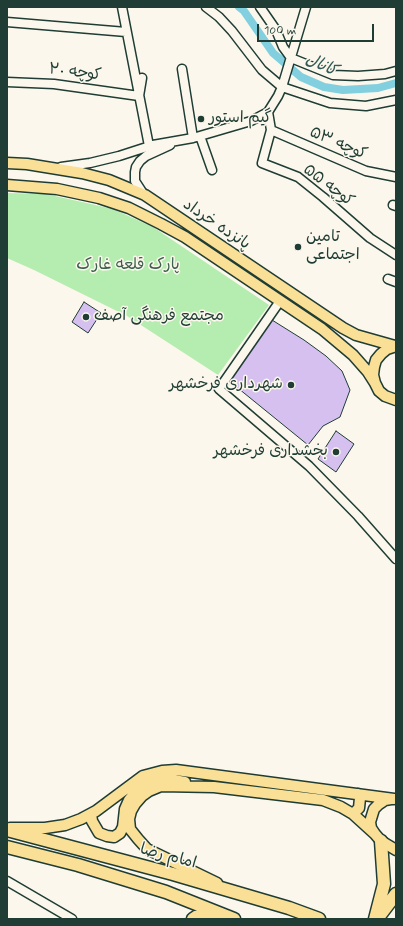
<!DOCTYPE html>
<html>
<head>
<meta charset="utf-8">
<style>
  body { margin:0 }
  #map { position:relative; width:403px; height:926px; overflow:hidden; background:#fbf7ec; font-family:Mynerve,sans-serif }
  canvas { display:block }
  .frame { position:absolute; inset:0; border:8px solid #1f3d34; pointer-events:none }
  .scale { position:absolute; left:257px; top:24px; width:117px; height:18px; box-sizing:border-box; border:2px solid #1f3d34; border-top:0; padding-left:5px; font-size:12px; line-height:14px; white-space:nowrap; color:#1f3d34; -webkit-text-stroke:3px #fbf7ec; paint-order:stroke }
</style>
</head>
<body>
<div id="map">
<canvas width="403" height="926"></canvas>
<div class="frame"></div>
<div class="scale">100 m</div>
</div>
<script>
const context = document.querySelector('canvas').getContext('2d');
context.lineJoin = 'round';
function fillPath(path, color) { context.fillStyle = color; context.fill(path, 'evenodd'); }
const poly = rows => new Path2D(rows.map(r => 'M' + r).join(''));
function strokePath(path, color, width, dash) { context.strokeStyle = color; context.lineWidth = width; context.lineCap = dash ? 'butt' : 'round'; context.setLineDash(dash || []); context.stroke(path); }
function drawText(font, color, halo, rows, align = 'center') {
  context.font = font + ' Mynerve,"Playpen Sans Arabic",sans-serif'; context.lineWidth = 3; context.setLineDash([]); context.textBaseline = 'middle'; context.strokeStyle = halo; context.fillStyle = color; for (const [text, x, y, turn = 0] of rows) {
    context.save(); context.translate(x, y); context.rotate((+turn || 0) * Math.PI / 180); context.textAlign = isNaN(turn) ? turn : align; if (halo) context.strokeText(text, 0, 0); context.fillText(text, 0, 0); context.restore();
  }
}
fillPath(poly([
  [7,193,46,194,113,209,153,227,269,305,218,375,127,316,34,270,7,258]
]), '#b5ecaf');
strokePath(poly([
  [239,7,244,11,273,53,301,77,324,87,343,90,378,88,396,83]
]), '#82d0df', 8);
const building = poly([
  [84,302,101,313,88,333,72,322,84,302],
  [272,320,304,340,326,356,342,371,350,390,340,417,323,426,308,445,228,380,272,320],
  [336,431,354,444,336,472,318,459,336,431]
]);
fillPath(building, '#d6c0f0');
strokePath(building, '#1f3d34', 1);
const minor = poly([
  [122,7,149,146],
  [206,7,219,17,232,31,262,70,282,87,330,103,366,106,396,100],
  [260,7,276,30,283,47,291,58,333,75,358,76,385,74,396,71],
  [7,22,126,32],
  [182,69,193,138],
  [7,82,54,84,139,96,142,78],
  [268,112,271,130,262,163,298,177,323,197,370,238,396,255],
  [271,130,366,171,396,177],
  [200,136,212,170],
  [61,167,90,163,119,156,153,145,193,138,251,121,268,112,278,96,282,87,306,7],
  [144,195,135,181,135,172,136,167,140,161,146,156,170,145],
  [393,205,396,206],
  [388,279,396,282],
  [280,301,219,389,309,466,358,516,396,559],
  [7,881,72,919]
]);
const major = poly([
  [7,163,27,164,82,173,109,180,145,195,343,328,356,335,395,346],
  [7,185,57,189,99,198,129,208,161,224,185,237,322,329,353,355,368,372,375,383],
  [396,346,387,349,381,354,376,360,374,367,373,375,375,383,379,391,385,396,396,400],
  [391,799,385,800,379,804,374,809,370,822,371,828,375,834,381,841,396,850],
  [91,814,92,821,99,833,107,836,114,837,120,833,123,827,125,809,129,800,141,785,149,781,162,778,185,782],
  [353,814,359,808,360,798,358,794],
  [10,828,45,828,65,825,81,819,96,811,143,776,162,771,176,770,394,799],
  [217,883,147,849,138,839,130,829,129,819,131,811,135,804,142,796,149,791,161,786,214,787,323,800,341,807,353,814,375,834]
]);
const highway = poly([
  [7,830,173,874,289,908,319,919],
  [7,847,78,865,166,892,234,919],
  [380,915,396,894],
  [193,919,196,917,211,914,219,915],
  [375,919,384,884,381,841]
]);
strokePath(minor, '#1f3d34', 11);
strokePath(major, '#1f3d34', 13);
strokePath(highway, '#1f3d34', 15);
strokePath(minor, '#fbf7ec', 8);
strokePath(major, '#fadf96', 10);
strokePath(highway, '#fadf96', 12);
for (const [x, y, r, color] of [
  [201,119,4,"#1f3d34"],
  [298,247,4,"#1f3d34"],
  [86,317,4,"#1f3d34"],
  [291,385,4,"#1f3d34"],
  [336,452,4,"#1f3d34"]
]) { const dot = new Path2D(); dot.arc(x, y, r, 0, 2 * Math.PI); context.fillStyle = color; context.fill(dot); strokePath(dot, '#fbf7ec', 1.5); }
drawText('16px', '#1f3d34', '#fbf7ec', [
  ["کوچه ۲۰",75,73,7],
  ["کوچه ۵۳",338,144,23],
  ["کوچه ۵۵",328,186,37],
  ["پانزده خرداد",216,225,34],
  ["امام رضا",168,857,15]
]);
drawText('16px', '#1f3d34', '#fbf7ec', [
  ["گیم استور",209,119],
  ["تامین",306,238],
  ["اجتماعی",306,256],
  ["مجتمع فرهنگی آصف",94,317],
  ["شهرداری فرخشهر",283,385,"right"],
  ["بخشداری فرخشهر",328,452,"right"]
], 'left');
drawText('16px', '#3d604d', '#fbf7ec', [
  ["پارک قلعه غارک",128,266]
]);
drawText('italic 17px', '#335a56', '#fbf7ec', [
  ["کانال",321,66,24]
]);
</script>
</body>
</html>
